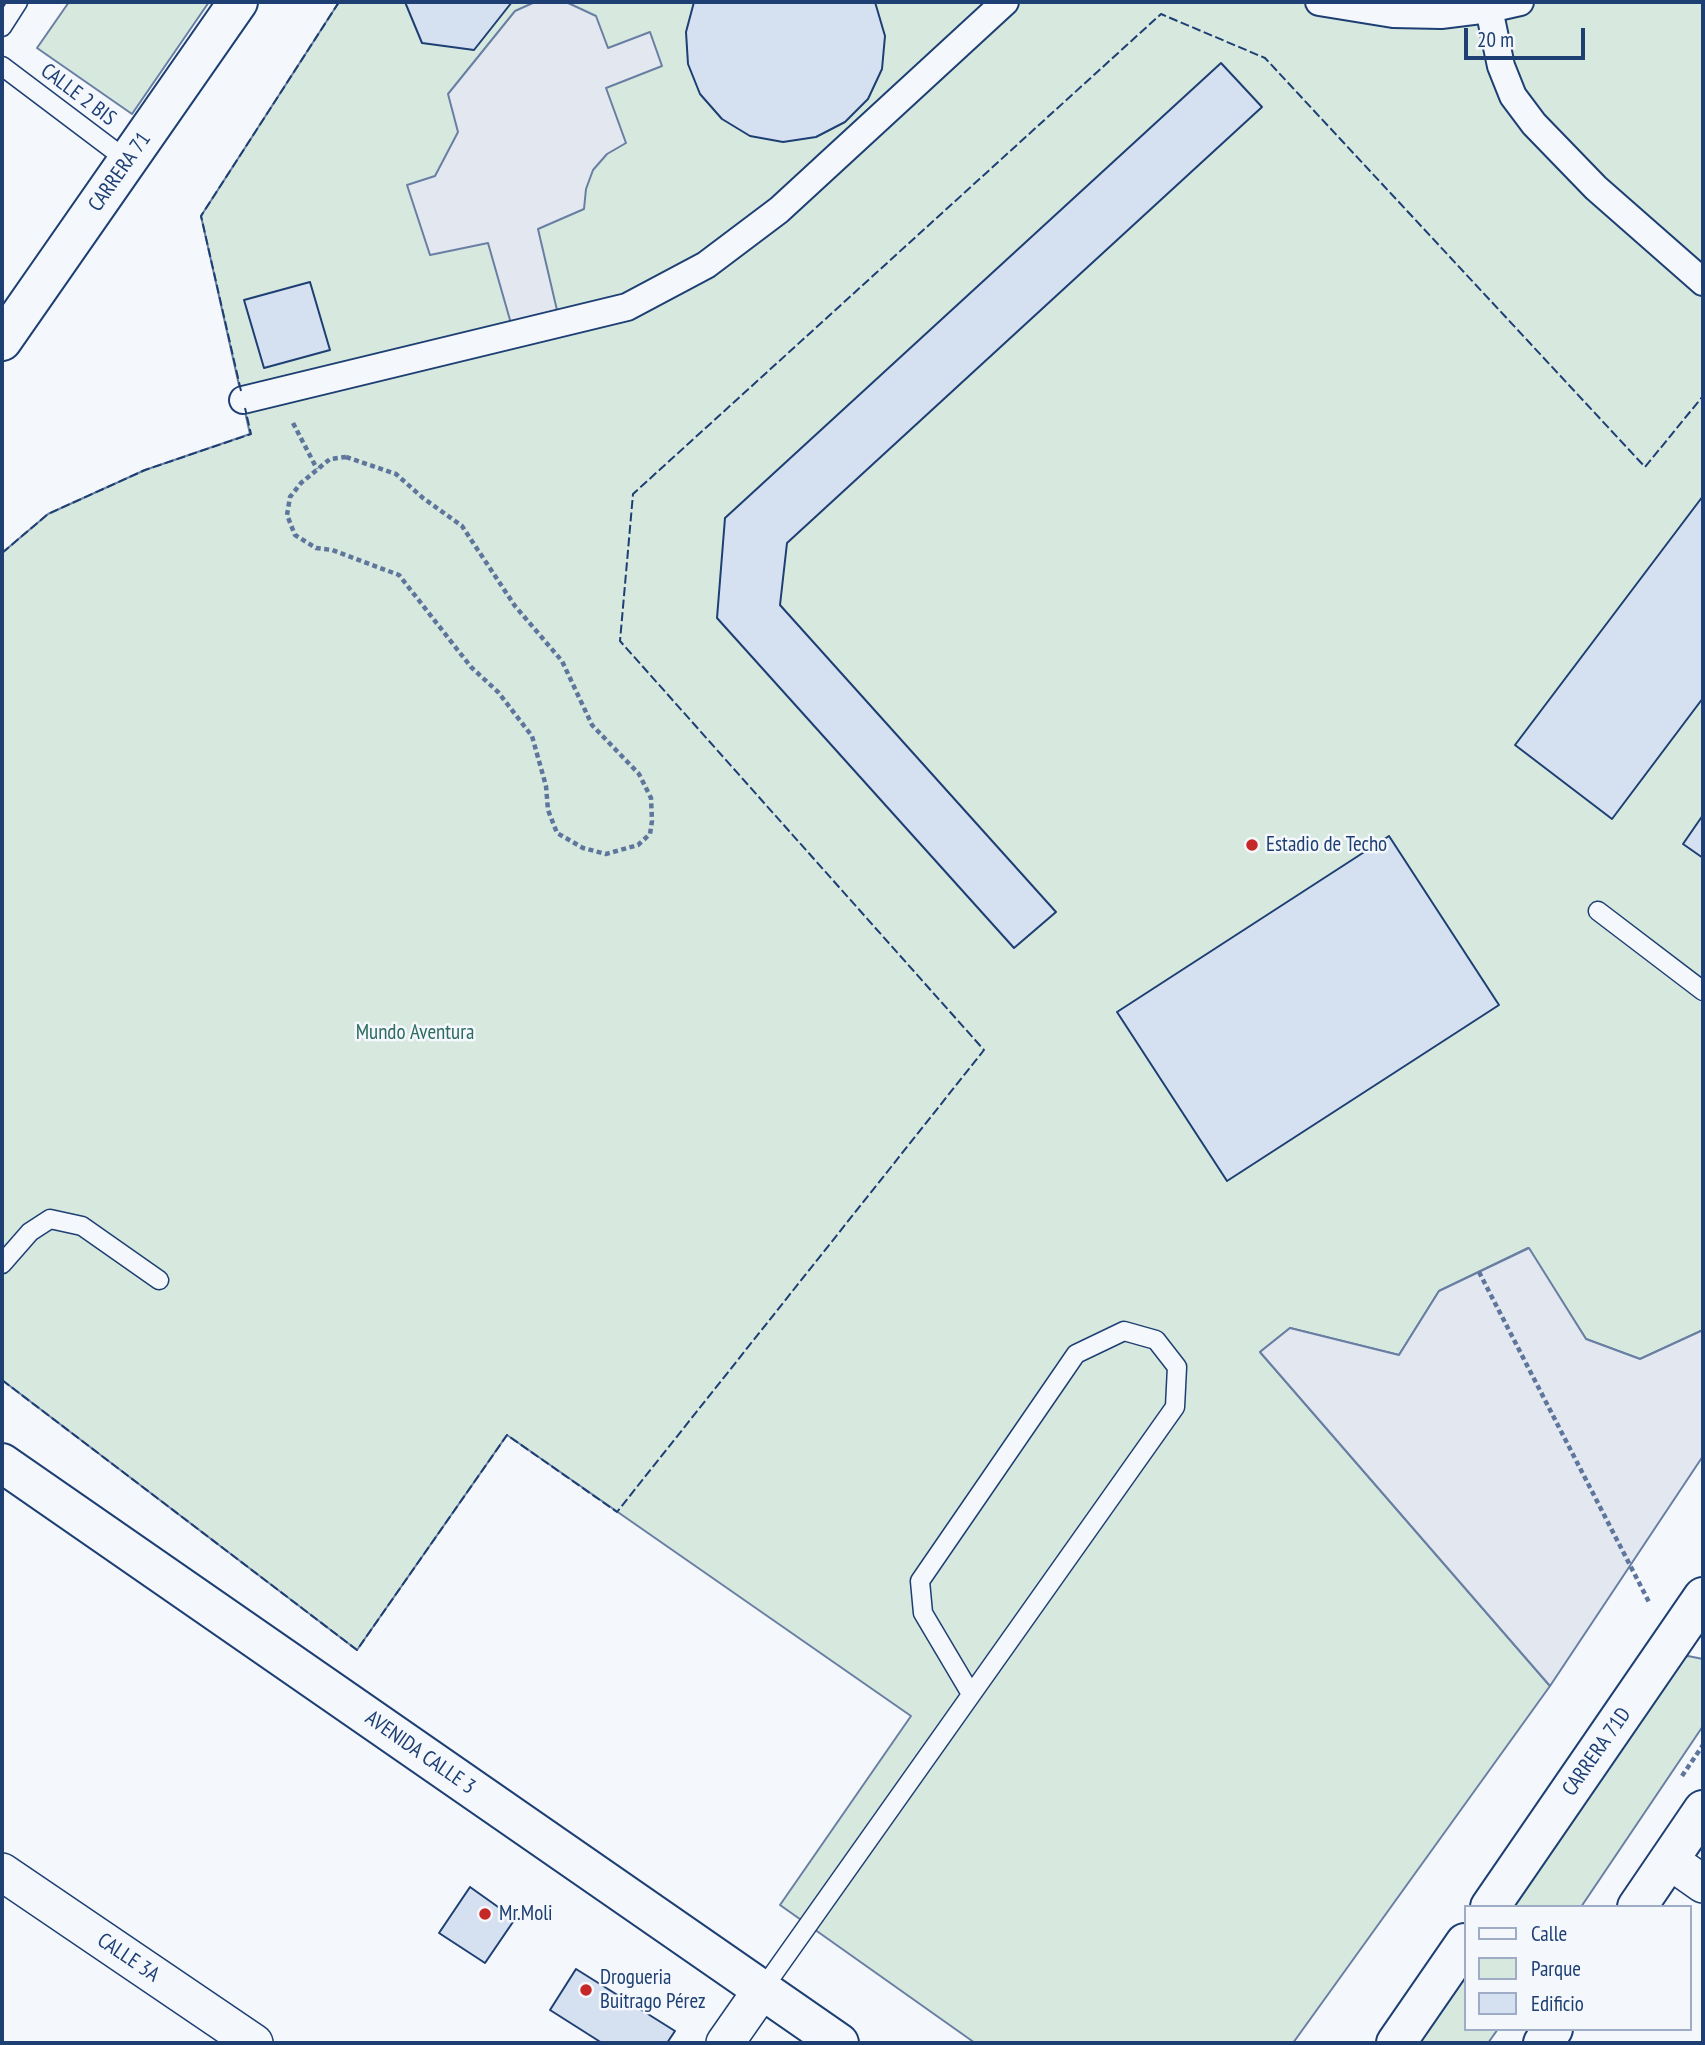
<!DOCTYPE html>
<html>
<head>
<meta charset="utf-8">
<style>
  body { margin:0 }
  #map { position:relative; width:1705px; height:2045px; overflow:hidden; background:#f4f7fb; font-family:"PT Sans Narrow",sans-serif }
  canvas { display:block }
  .frame { position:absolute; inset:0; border:4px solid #1d3f73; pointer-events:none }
  .legend { position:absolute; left:1464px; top:1905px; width:228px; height:126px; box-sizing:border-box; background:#f4f7fb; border:2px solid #9eadc5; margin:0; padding:9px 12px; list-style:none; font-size:21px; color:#1d3f73 }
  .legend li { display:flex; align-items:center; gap:14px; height:35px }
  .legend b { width:35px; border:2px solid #9eadc5 }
  .scale { position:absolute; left:1464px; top:28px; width:121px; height:32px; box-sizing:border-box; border:4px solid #1d3f73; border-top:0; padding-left:9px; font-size:21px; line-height:24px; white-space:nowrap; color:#1d3f73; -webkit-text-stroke:5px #f4f7fb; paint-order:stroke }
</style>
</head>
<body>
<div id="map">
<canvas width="1705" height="2045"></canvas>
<div class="frame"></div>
<ul class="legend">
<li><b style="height:9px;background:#f4f7fb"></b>Calle</li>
<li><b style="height:19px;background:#d7e8df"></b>Parque</li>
<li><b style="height:19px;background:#d5e0f0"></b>Edificio</li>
</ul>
<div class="scale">20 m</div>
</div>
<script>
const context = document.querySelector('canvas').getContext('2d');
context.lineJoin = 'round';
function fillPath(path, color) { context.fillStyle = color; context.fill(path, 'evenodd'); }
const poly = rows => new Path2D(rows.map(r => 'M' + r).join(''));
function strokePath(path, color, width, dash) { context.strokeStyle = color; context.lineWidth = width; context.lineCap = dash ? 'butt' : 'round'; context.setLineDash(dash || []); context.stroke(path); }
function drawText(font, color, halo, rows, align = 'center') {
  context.font = font + ' "PT Sans Narrow",sans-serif'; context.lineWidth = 5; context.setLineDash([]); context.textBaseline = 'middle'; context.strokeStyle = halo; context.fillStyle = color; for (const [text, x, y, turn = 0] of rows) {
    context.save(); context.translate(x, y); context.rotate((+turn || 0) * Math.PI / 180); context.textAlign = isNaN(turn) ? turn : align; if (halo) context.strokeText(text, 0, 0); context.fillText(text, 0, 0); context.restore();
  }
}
const green = poly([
  [69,2,209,2,132,114,37,48,69,2],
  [339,2,1703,2,1703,1330,1640,1359,1586,1339,1528,1248,1439,1291,1399,1355,1290,1328,1260,1352,1550,1686,1293,2043,975,2043,780,1905,911,1716,507,1435,357,1650,2,1380,2,553,48,514,145,470,250,434,201,216,339,2],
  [1688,1656,1703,1659,1703,1726,1581,1907,1509,1907,1675,1660,1688,1656],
  [1465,1973,1465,2029,1498,2029,1488,2043,1417,2043,1465,1973]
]);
fillPath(green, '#d7e8df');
strokePath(green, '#687fa3', 2);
const parking = poly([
  [535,2,566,2,596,16,608,48,650,32,662,66,606,88,626,143,607,154,593,170,586,189,584,209,538,229,560,323,514,334,488,243,430,255,407,185,435,176,458,132,448,94,515,11,535,2],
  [1529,1248,1586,1339,1640,1359,1703,1330,1703,1456,1550,1686,1260,1352,1290,1328,1399,1355,1439,1291,1529,1248]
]);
fillPath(parking, '#e3e8f0');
strokePath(parking, '#687fa3', 2);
const building = poly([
  [405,2,512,2,474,50,422,43,405,2],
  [694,2,875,2,885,36,882,69,868,99,845,122,816,137,783,142,750,136,722,119,700,94,688,64,686,32,694,2],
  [1221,63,1262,107,787,543,780,605,1056,912,1014,948,717,618,725,518,1221,63],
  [310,282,330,350,264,368,244,300,310,282],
  [1703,496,1703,698,1612,819,1515,745,1703,496],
  [1703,815,1703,858,1683,844,1703,815],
  [1389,836,1499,1005,1227,1181,1117,1012,1389,836],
  [470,1887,515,1919,485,1963,439,1933,470,1887],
  [576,1969,675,2031,667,2043,602,2043,550,2010,576,1969]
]);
fillPath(building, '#d5e0f0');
strokePath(building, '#1d3f73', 2);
const service = poly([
  [2,27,18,2],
  [2,66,128,161],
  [1598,911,1703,991],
  [2,1264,30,1232,50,1219,82,1226,159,1280],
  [762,1990,1175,1407,1177,1367,1156,1340,1124,1331,1076,1354,920,1581,923,1613,971,1694]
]);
const pedestrian = poly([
  [1319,2,1393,14,1441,15,1489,9,1520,2],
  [1489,9,1501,66,1513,96,1534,124,1596,188,1703,282],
  [243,400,627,307,706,265,779,210,1005,2]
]);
const minor = poly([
  [1669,1860,1703,1884],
  [2,1872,254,2043],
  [725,2043,762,1990]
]);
const tertiary = poly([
  [2,341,238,2],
  [2,1463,839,2043],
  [1490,1907,1703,1597],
  [1637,1907,1703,1810],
  [1396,2043,1465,1943],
  [1543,2043,1553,2029]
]);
strokePath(service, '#1d3f73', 21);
strokePath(pedestrian, '#1d3f73', 30);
strokePath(minor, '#1d3f73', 40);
strokePath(tertiary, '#1d3f73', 42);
strokePath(poly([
  [293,423,317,469],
  [346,457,396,474,423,498,462,526,515,606,562,661,592,725,639,774,651,798,652,821,650,834,638,845,606,854,583,848,557,833,548,810,546,786,532,736,498,692,471,667,399,575,332,550,316,548,295,535,287,515,290,497,301,483,330,459,346,457],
  [1479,1272,1650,1604],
  [1682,1776,1703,1745]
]), '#5e769c', 4.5, [5, 3.5]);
strokePath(service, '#f4f7fb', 18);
strokePath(pedestrian, '#f4f7fb', 26);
strokePath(minor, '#f4f7fb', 37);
strokePath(tertiary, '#f4f7fb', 38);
strokePath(poly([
  [241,391,201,216,339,2],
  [2,553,48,514,145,470,251,434,245,408],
  [2,1380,357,1650,507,1435,617,1512,984,1050,620,641,633,494,1161,14,1265,58,1645,467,1703,396]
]), '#1d3f73', 2, [9, 3.5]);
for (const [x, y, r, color] of [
  [1252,845,7,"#c62828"],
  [485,1914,7,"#c62828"],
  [586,1990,7,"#c62828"]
]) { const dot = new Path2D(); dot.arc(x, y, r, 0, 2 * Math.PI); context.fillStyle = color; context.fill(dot); strokePath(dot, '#f4f7fb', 2.5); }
drawText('21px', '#1d3f73', '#f4f7fb', [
  ["CALLE 2 BIS",78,95,37],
  ["CARRERA 71",120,172,-55],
  ["CARRERA 71D",1597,1752,-55],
  ["AVENIDA CALLE 3",420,1753,35],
  ["CALLE 3A",128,1958,34]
]);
drawText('21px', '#1d3f73', '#f4f7fb', [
  ["Estadio de Techo",1266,845],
  ["Mr.Moli",499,1914],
  ["Drogueria",600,1978],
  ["Buitrago Pérez",600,2002]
], 'left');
drawText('21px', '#2c6c60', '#f4f7fb', [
  ["Mundo Aventura",415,1033]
]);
</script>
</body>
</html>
